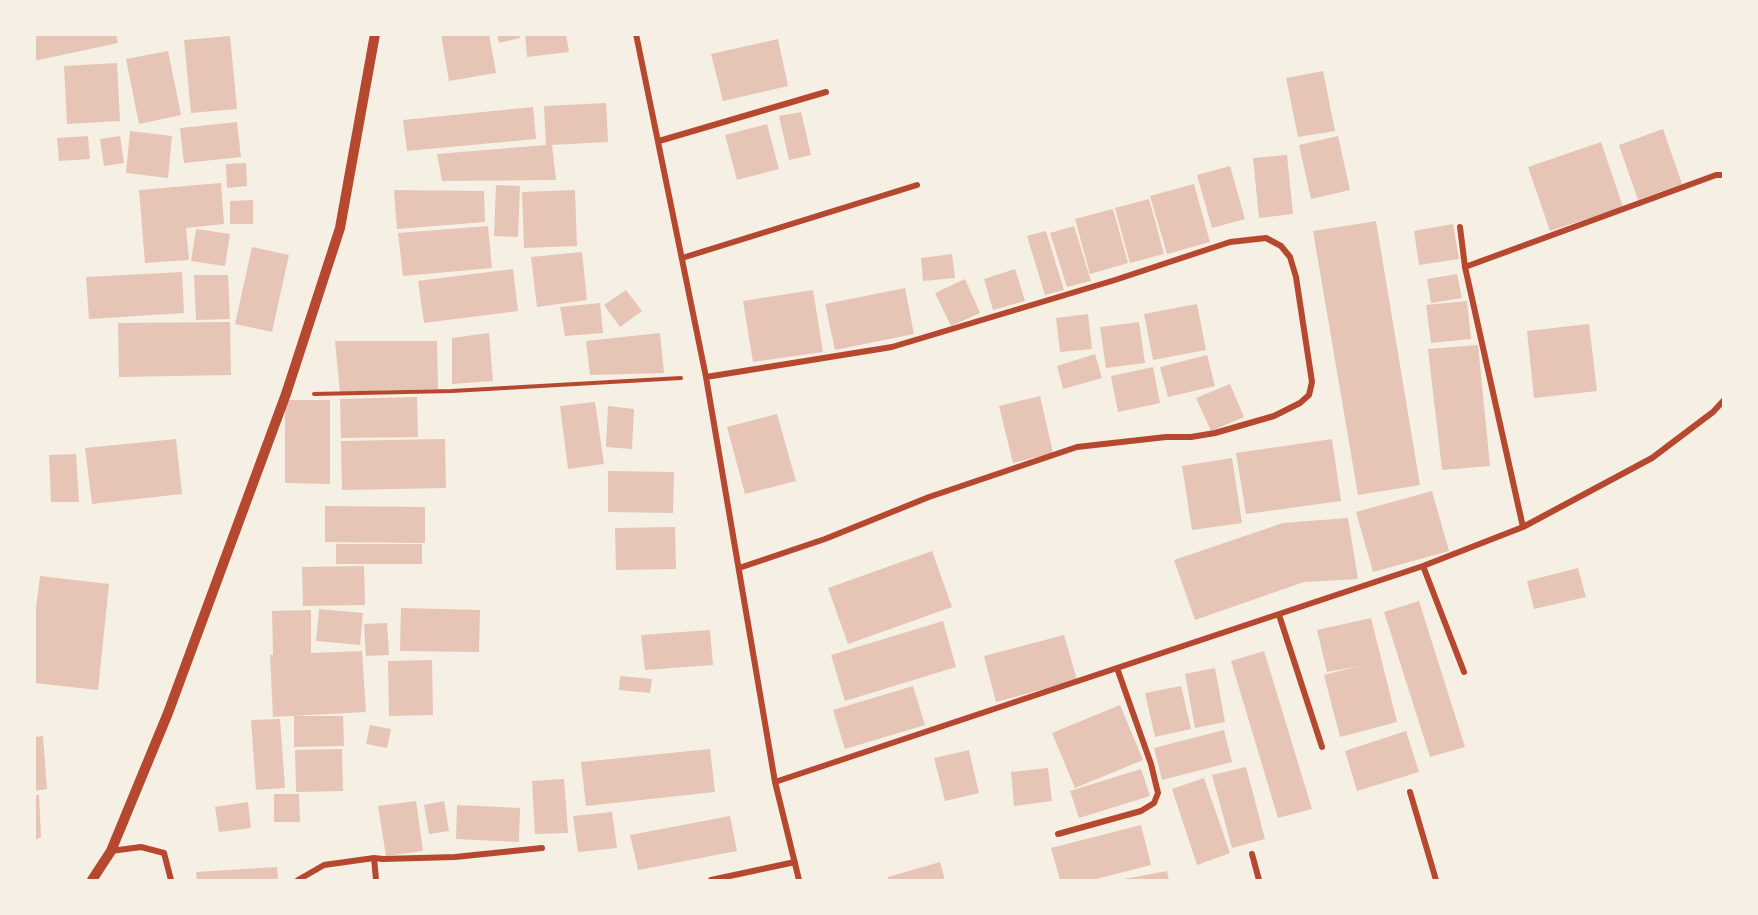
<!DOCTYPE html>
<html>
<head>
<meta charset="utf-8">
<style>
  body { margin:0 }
  #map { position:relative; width:1758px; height:915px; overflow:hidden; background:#f6efe4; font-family:Figtree,sans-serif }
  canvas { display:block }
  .frame { position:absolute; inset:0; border:36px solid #f6efe4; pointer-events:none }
</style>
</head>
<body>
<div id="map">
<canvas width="1758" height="915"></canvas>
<div class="frame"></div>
</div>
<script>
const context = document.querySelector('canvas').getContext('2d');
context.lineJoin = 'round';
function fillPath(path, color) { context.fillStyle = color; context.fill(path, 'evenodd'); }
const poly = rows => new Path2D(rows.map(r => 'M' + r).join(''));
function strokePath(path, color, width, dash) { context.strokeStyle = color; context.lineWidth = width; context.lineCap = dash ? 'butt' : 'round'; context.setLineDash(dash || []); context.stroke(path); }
fillPath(poly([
  [34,34,116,34,118,43,34,61],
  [441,34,489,34,496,73,449,81],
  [497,34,520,34,520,38,499,43],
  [525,34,566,34,569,52,527,57],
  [230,36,237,109,191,113,184,40],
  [778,39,788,86,723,101,711,54],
  [168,51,181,115,139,124,126,59],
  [117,63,120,121,67,124,64,66],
  [1323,71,1335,131,1298,137,1286,78],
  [606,103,608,142,552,145,556,180,442,181,437,154,546,145,544,106],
  [533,107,536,139,407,151,403,120],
  [801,112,811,155,789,160,779,116],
  [237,122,241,157,184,163,180,128],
  [767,124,779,169,737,180,725,135],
  [1663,129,1682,184,1638,200,1619,145],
  [130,131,172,136,168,178,126,173],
  [88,136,90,159,59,161,57,138],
  [120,136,124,163,104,166,100,139],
  [1338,136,1350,190,1311,199,1299,145],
  [1601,142,1623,207,1550,231,1528,167],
  [1287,155,1293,214,1259,218,1253,158],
  [246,163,247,186,227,188,226,164],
  [1230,166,1245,219,1212,228,1197,175],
  [221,183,224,224,186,228,189,260,145,263,139,190],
  [1194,184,1210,242,1167,254,1150,196],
  [496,185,520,186,518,237,494,236],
  [394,190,484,191,485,222,397,229],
  [575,190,577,246,524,248,522,192],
  [1149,199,1164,254,1130,263,1115,208],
  [253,200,253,224,230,224,230,201],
  [1113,209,1128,263,1090,274,1075,219],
  [1376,221,1420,485,1358,495,1313,231],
  [1453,224,1459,259,1419,265,1414,231],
  [488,226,492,268,403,276,398,233],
  [1074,226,1091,281,1067,287,1050,233],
  [196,229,230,234,225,266,191,261],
  [1046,231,1064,290,1045,295,1027,236],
  [252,247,289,255,272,332,235,324],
  [582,252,587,300,537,307,531,257],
  [952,254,955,278,923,281,921,258],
  [513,269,518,311,424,323,418,281],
  [1015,269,1025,301,993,310,984,279],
  [182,272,184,313,89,319,86,277],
  [1457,274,1462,298,1431,303,1427,279],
  [194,275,228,275,230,319,196,320],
  [965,279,980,313,951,326,935,293],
  [905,288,914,334,835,350,825,304],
  [626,290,642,311,620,327,604,305],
  [813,290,823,352,753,362,743,301],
  [1467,301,1471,339,1431,343,1426,305],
  [600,303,603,333,565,336,560,307],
  [1197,304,1206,350,1153,360,1144,314],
  [1088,314,1092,349,1060,352,1056,318],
  [230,322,231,375,119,377,118,323],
  [1139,322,1145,363,1106,368,1100,327],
  [1589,324,1597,391,1534,398,1527,331],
  [489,333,493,381,452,384,452,338],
  [660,333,664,373,590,375,586,341],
  [335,341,437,341,438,389,340,392],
  [1478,345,1490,466,1442,470,1428,349],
  [1095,354,1102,378,1063,389,1057,366],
  [1207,355,1215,386,1168,397,1160,367],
  [1153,367,1160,403,1118,412,1111,376],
  [1230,384,1244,417,1211,431,1196,398],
  [1040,396,1053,453,1013,463,999,406],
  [417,397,418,437,341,438,340,399],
  [285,400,330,400,330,484,285,483],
  [595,402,604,464,568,469,560,406],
  [608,406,634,409,632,449,606,447],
  [777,414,796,481,745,494,727,427],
  [176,439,182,494,92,504,85,448],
  [445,439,446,488,342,490,341,441],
  [1332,439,1341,501,1246,514,1236,453],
  [76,454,79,502,51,502,49,455],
  [1232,458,1242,523,1192,530,1182,466],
  [608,471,674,472,673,513,608,512],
  [1432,491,1449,551,1373,572,1356,512],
  [325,506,425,507,425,543,325,542],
  [1348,518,1358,579,1304,582,1195,620,1174,560,1283,523],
  [675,527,676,569,616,570,615,528],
  [336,544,422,544,422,564,336,564],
  [932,551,952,607,848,644,828,588],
  [364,566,365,605,303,606,302,567],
  [1578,568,1586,597,1534,609,1527,581],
  [40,576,109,584,98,690,34,683,34,624],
  [1419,601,1465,747,1430,757,1384,612],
  [401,608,480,610,479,652,400,651],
  [319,609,363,613,360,645,316,641],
  [311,610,311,653,362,651,366,712,273,717,270,655,273,655,272,611],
  [1371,618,1397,722,1340,737,1324,675,1359,666,1327,672,1317,630],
  [943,621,956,667,845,701,831,655],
  [387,623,389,655,366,656,364,624],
  [710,630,713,665,645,670,641,635],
  [1064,635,1077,680,996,702,984,656],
  [1264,651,1312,809,1278,818,1231,661],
  [432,660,433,715,389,716,388,661],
  [1215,668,1225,722,1195,728,1185,674],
  [620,676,652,679,650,693,619,690],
  [913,686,925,725,845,749,833,710],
  [1181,686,1191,729,1155,737,1145,693],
  [1120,705,1143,760,1075,788,1052,733],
  [294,716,343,716,344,746,294,747],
  [280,719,285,788,256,790,251,720],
  [370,725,391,729,387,748,366,744],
  [1224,730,1232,762,1162,780,1154,748],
  [1406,731,1419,772,1357,791,1345,751],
  [43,736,47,789,34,791,34,737],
  [342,749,343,791,296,792,295,750],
  [710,749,715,792,586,806,581,762],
  [969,750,979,793,945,801,934,758],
  [1246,767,1265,839,1232,848,1212,775],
  [1048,768,1052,801,1014,806,1011,772],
  [1141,769,1150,796,1079,818,1070,791],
  [1204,778,1230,853,1197,865,1172,789],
  [564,779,568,833,535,834,532,781],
  [274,794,299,794,300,822,274,822],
  [34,795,39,795,41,837,34,841],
  [416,801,423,851,386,856,378,806],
  [444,801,449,831,429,834,424,805],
  [248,802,251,828,219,832,215,807],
  [457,805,520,808,519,842,456,839],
  [612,812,617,848,578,852,573,816],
  [730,816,737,851,638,870,630,835],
  [1141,825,1151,865,1092,880,1060,880,1051,848],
  [940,862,945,880,888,880,888,877],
  [277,867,278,880,197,880,196,872],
  [1167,871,1169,880,1124,880,1124,879]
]), '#e6c5b7');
strokePath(poly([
  [314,394,452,391,681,378]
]), '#b5482f', 4);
strokePath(poly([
  [636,34,706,377,775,782,799,880],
  [659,141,826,92],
  [682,258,917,185],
  [1465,267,1716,175,1724,175],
  [706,377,892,347,1115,280,1230,242,1266,238,1281,246,1290,257,1296,277,1312,382,1309,395,1300,403,1274,416,1215,433,1191,437,1166,437,1077,447,929,497,825,539,739,568],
  [1523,527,1652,458,1713,412,1724,400],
  [1423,566,1464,672],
  [1279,615,1322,747],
  [775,782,1423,566,1523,527,1465,267,1460,227],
  [1410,792,1436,880],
  [1058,834,1141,811,1154,803,1158,793,1151,764,1117,668],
  [111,851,141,847,164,853,171,880],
  [1252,854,1259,880],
  [374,858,376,880],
  [298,880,324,865,374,858,383,859,455,857,542,848],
  [711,880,795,862]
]), '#b5482f', 6);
strokePath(poly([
  [92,880,111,851,168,713,286,394,340,228,375,34]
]), '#b5482f', 10);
</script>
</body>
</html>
